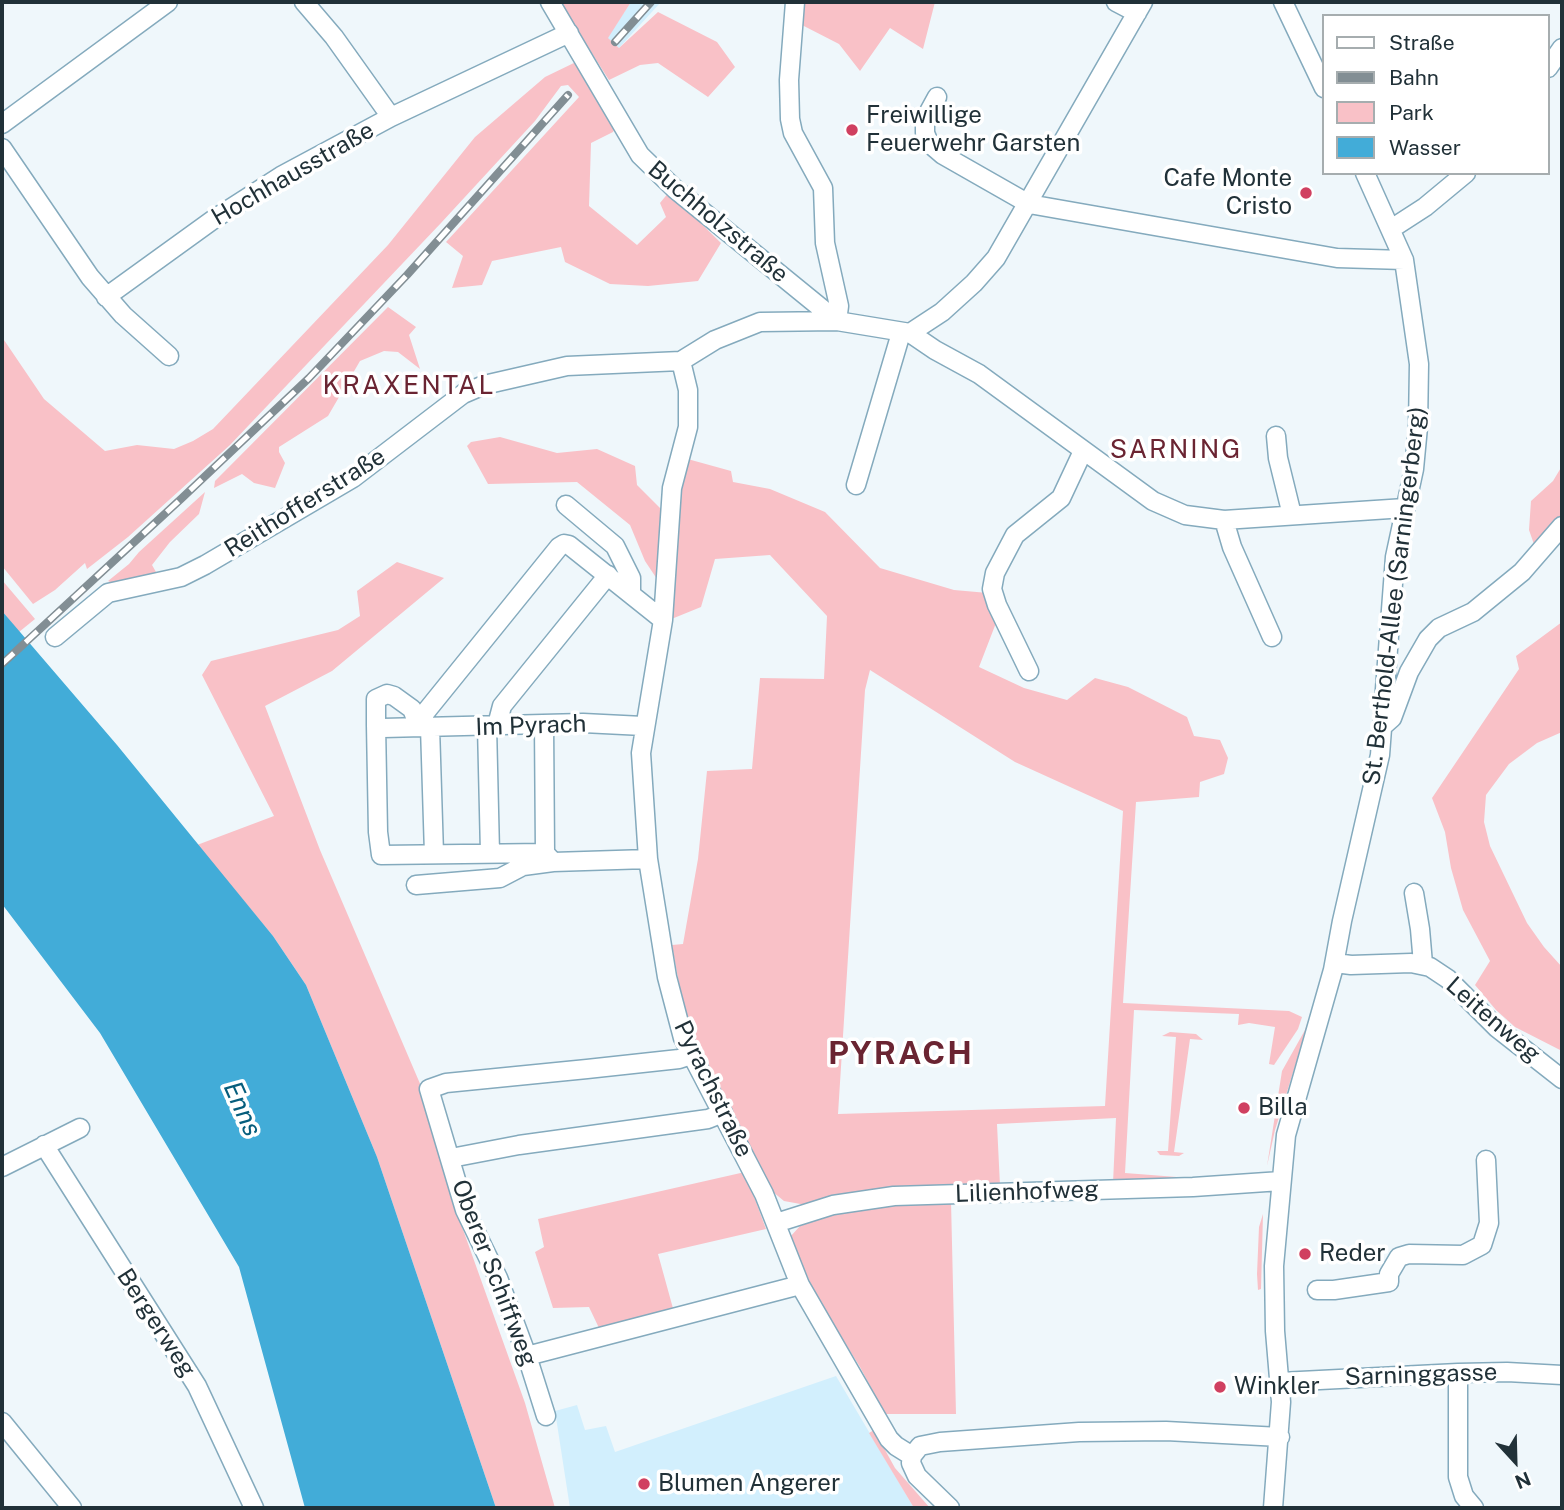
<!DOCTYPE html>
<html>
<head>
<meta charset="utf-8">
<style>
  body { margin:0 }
  #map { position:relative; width:1564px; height:1510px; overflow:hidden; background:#eff7fb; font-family:"Public Sans",sans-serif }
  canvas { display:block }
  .frame { position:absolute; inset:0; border:4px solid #213138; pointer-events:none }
  .legend { position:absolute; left:1322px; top:14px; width:228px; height:161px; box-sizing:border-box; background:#fff; border:2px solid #a6adaf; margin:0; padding:9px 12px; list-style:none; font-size:21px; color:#213138 }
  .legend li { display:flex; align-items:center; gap:14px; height:35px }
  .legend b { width:35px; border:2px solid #a6adaf }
  .north { position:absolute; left:1480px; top:1426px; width:70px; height:70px; -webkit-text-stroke:5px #fff; paint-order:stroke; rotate:158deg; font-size:19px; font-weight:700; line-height:28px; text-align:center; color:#213138 }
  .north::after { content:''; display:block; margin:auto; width:24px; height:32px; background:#213138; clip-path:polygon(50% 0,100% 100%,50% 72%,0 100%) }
</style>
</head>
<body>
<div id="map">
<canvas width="1564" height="1510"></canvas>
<div class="frame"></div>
<ul class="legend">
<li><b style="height:9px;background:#fff"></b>Straße</li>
<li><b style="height:9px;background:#828e94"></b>Bahn</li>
<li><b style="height:19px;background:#f9c1c7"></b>Park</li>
<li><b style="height:19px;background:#42acd8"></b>Wasser</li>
</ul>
<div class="north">N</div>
</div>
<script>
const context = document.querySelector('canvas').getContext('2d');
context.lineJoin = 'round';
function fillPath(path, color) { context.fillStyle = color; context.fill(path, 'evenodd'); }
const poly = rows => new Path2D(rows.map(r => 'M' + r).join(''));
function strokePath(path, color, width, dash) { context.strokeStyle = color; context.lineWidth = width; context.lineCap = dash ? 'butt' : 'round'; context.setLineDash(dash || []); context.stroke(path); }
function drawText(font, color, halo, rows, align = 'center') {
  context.font = font + ' "Public Sans",sans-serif'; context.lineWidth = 7; context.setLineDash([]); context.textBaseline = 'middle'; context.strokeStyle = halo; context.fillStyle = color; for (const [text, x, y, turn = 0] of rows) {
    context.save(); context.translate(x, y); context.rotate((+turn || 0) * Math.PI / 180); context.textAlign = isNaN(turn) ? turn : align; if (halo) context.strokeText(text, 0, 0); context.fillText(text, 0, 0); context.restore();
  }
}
fillPath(poly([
  [631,2,661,2,619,48,607,38],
  [836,1376,914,1508,570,1508,555,1411,577,1405,585,1430,606,1426,615,1452]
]), '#d2effd');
fillPath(poly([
  [559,2,631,2,608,38,619,48,658,12,717,42,735,67,708,97,658,63,640,65,609,80],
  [805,2,935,2,923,49,890,28,860,71,839,44,800,24],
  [578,61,616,126,613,132,591,143,589,206,637,245,666,217,660,203,669,192,721,243,698,281,648,286,610,284,565,262,561,247,492,261,482,285,452,288,463,256,446,242,579,97,568,85,561,86,535,121,441,223,230,445,128,537,87,569,85,563,55,590,33,604,2,566,2,337,44,399,105,451,137,445,174,449,193,441,213,429,388,245,475,137,545,77],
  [388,307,416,327,409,335,420,369,398,352,384,351,360,361,328,416,279,447,279,452,285,463,275,488,254,483,242,474,214,488,215,481],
  [500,437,557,453,597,449,635,466,637,485,662,510,657,579,645,561,630,525,577,482,488,484,467,446,471,442],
  [684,458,731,471,733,482,770,489,825,512,880,568,954,590,988,593,989,604,996,623,979,667,1024,688,1067,700,1095,678,1128,687,1187,717,1194,736,1220,740,1228,758,1224,774,1200,782,1199,797,1136,802,1123,1003,1289,1011,1302,1017,1298,1029,1274,1065,1269,1064,1275,1027,1249,1023,1238,1025,1239,1014,1134,1010,1125,1173,1177,1177,1179,1183,1113,1183,1116,1118,997,1124,1000,1186,806,1205,784,1201,773,1192,734,1113,687,1029,672,945,683,944,698,859,707,771,752,769,760,678,824,679,827,616,770,555,715,559,701,607,669,620,675,500],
  [870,670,1015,762,1123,811,1105,1106,838,1114,865,690],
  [1562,466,1562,517,1536,550,1529,530,1531,501,1553,481],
  [205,492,199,514,170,542,152,565,160,579,118,586,108,581,129,564,139,552],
  [397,562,444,578,332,671,265,706,320,850,424,1093,447,1159,451,1196,525,1403,555,1508,496,1508,377,1157,306,985,273,936,197,845,274,816,202,675,211,661,338,630,360,616,357,591],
  [2,580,35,619,19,632,2,611],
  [1562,622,1562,732,1537,743,1509,764,1486,795,1484,822,1490,846,1527,923,1544,947,1562,967,1562,1051,1515,1027,1496,1010,1475,985,1490,961,1463,910,1451,868,1445,832,1432,798,1519,669,1516,656],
  [1322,980,1275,1130,1267,1166,1282,1071,1305,1030],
  [1170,1032,1196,1034,1203,1040,1190,1039,1174,1152,1184,1153,1179,1156,1160,1155,1157,1151,1168,1151,1176,1037,1162,1036],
  [745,1172,766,1229,658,1254,674,1312,599,1328,589,1307,553,1308,535,1252,544,1247,538,1219],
  [951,1201,956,1414,885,1414,860,1367,817,1298,790,1237,800,1226,844,1210,877,1203],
  [1263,1214,1261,1289,1258,1290,1257,1274,1259,1227],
  [874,1430,895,1468,930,1508,914,1508,869,1433]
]), '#f9c1c7');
fillPath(poly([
  [2,611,117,745,273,936,306,985,377,1157,496,1508,305,1508,239,1267,100,1033,2,904]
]), '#42acd8');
const minor = poly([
  [304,2,334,37,391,117],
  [550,2,640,155,675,189,837,321,839,306,825,243,823,188,793,133,790,119,789,80,795,2],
  [1116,2,1137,13],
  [1283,2,1324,88],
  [1548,68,1562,48],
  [937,97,925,119,925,133,929,143,943,155,1029,204,1337,258,1404,260],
  [2,124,168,2],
  [2,148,90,277,123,315,169,356],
  [1391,229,1425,207,1466,173],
  [106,297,214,219,281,176,391,117,569,33],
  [910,333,942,312,974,283,996,258,1143,2],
  [681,361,688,390,688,427,672,488,663,620,641,753,648,859,667,977,683,1038,764,1194,800,1285,889,1439,896,1446,912,1456],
  [1276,436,1278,458,1292,515],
  [856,485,901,333],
  [566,505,615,546,631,578,631,594],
  [1224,520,1232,547,1272,637],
  [55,637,108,593,181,577,205,565,353,478,463,394,484,385,567,366,681,361,715,340,760,322,837,321,910,333,935,350,979,374,1153,501,1185,515,1224,520,1405,508],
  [1029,671,997,605,992,589,995,573,1015,535,1061,498,1083,451],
  [544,724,545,853],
  [376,725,378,832,381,855,545,853,553,862],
  [497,725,502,706,608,575],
  [487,726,490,853],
  [1383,726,1392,718,1409,672,1428,639,1439,628,1473,612,1522,572,1562,526],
  [419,727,424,714,559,547,564,544,569,545,663,620],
  [419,727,412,709,394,696,387,694,376,699,376,725,383,728,583,723,643,726],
  [430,727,434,854],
  [416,885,500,878,523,866,553,862,648,859],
  [1414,893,1420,929,1423,964],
  [1335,963,1351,965,1411,963,1430,967,1448,979,1497,1028,1562,1079],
  [44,1145,197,1386,254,1508],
  [451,1158,519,1145,708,1119,723,1113],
  [2,1167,80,1128],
  [776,1223,833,1205,894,1196,1193,1187,1281,1181],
  [1317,1290,1334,1290,1389,1282,1389,1274,1399,1257,1409,1254,1463,1255,1482,1245,1489,1223,1486,1160],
  [527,1356,800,1285],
  [1458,1373,1458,1477,1464,1496,1474,1508],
  [1280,1382,1458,1373,1507,1372,1562,1375],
  [546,1416,527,1356,498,1278,465,1210,429,1089,446,1083,587,1069,679,1059,691,1055],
  [2,1422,72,1508],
  [912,1456,920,1446,940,1442,1079,1432,1166,1431,1280,1437],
  [912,1456,911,1463,917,1476,950,1508],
  [1273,1508,1281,1402,1275,1331,1274,1266,1286,1135,1333,970,1342,921,1380,755,1395,557,1414,469,1418,427,1419,364,1404,260,1365,173]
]);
strokePath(minor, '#84aabd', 21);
strokePath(minor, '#fff', 18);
const rail = poly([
  [615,42,651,2],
  [2,664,182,498,309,378,407,275,568,95]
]);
strokePath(rail, '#828e94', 8);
strokePath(rail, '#fff', 5, [16]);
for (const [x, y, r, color] of [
  [852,130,7,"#d04060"],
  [1306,193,7,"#d04060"],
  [1244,1108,7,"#d04060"],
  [1305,1254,7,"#d04060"],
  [1220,1387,7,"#d04060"],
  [644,1484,7,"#d04060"]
]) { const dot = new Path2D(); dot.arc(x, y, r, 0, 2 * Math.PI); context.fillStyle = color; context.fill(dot); strokePath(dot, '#fff', 2.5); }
drawText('24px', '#213138', '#fff', [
  ["Freiwillige",866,116],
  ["Feuerwehr Garsten",866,144],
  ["Cafe Monte",1292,179,"right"],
  ["Cristo",1292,207,"right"],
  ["Billa",1258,1108],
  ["Reder",1319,1254],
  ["Winkler",1234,1387],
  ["Blumen Angerer",658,1484]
], 'left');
drawText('24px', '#213138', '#fff', [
  ["Hochhausstraße",293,174,-30],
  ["Buchholzstraße",718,222,40],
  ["Reithofferstraße",305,503,-32],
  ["St. Berthold-Allee (Sarningerberg)",1395,596,-83],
  ["Im Pyrach",531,726,-2],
  ["Leitenweg",1493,1020,41],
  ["Pyrachstraße",713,1089,64],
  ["Lilienhofweg",1027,1192,-2],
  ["Oberer Schiffweg",494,1273,69],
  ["Bergerweg",156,1323,57],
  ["Sarninggasse",1421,1375,-2]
]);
context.letterSpacing = '2px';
drawText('26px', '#6a2432', '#fff', [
  ["KRAXENTAL",409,386],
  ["SARNING",1176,450]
]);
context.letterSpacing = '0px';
drawText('italic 26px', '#065d7c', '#fff', [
  ["Enns",242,1109,66]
]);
context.letterSpacing = '2px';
drawText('bold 32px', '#6a2432', '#fff', [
  ["PYRACH",901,1054]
]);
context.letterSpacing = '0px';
</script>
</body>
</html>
